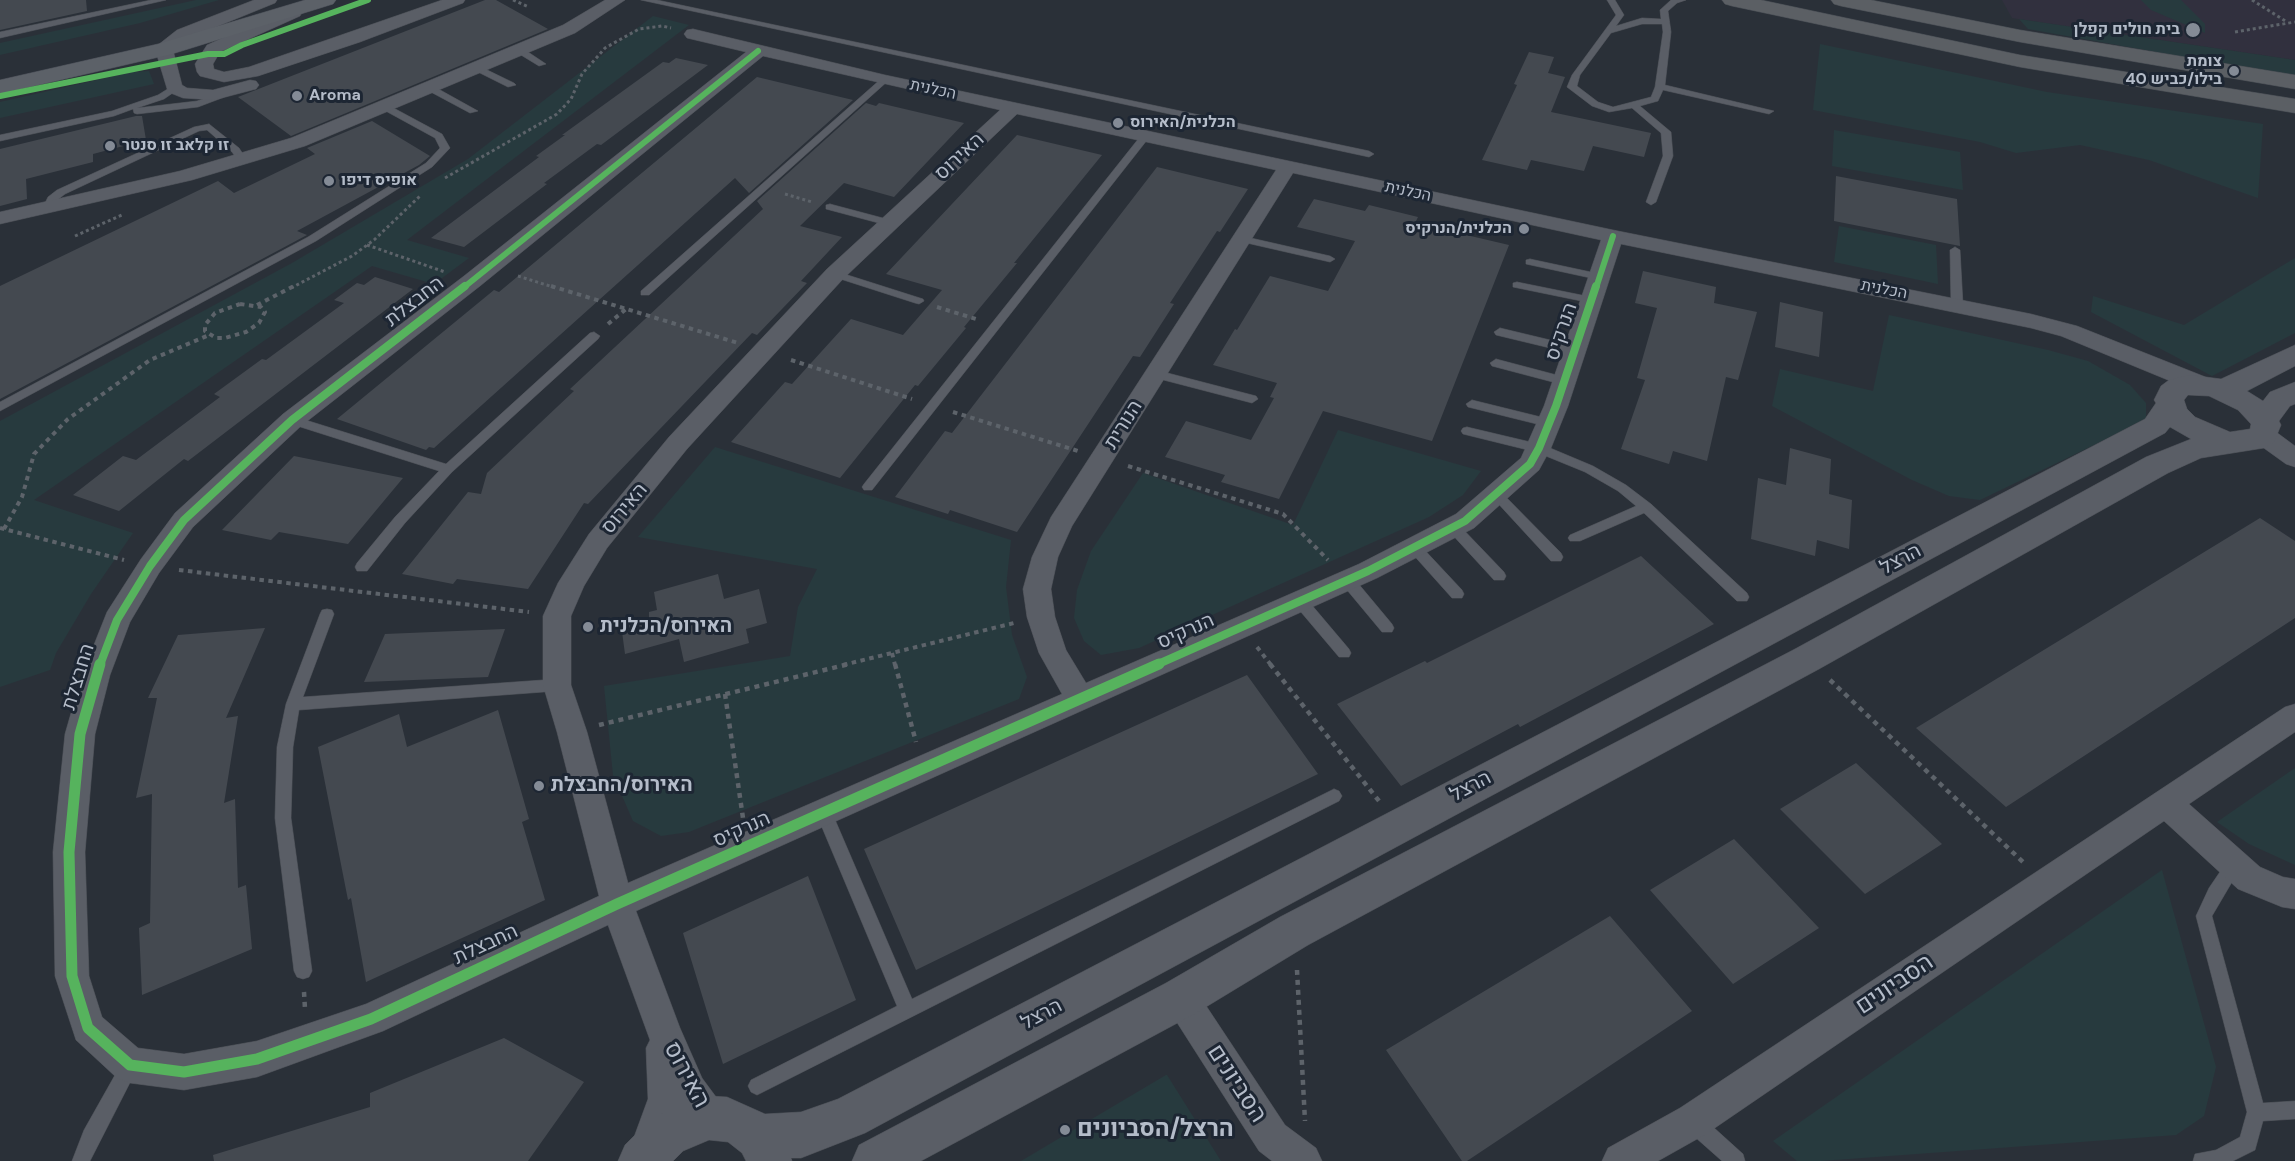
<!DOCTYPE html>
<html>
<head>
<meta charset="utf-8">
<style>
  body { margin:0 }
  canvas { display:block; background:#2a3038 }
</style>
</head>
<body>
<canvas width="2295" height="1161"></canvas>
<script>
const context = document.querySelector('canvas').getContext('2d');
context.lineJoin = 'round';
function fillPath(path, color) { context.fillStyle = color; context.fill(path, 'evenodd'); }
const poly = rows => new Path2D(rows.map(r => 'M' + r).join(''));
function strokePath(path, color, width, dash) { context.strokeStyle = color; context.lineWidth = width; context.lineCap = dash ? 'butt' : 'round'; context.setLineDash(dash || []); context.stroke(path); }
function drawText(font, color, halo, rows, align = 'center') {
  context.font = font + ' "DM Sans",Heebo,sans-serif'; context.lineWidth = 6; context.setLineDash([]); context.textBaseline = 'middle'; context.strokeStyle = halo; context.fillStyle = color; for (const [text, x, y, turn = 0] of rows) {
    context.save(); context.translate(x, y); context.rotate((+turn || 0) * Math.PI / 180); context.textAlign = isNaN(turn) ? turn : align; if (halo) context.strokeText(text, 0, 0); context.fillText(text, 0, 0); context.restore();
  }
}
fillPath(poly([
  [2002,0,2295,0,2295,60,2012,18]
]), '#31303e');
fillPath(poly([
  [196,0,219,0,140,23,0,55,0,43],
  [2141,0,2181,0,2205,24,2205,33,2151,10],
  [653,16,689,25,407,240,469,258,434,284,372,266,34,500,133,533,91,594,56,653,50,670,0,687,0,421,292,263,468,159],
  [2019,19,2295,60,2295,77,2028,29],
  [1820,44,2047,92,2263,124,2258,198,2149,160,2080,145,2016,153,1980,142,1813,110],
  [149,71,154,84,0,118,0,102,132,72],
  [1834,130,1960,152,1963,190,1832,166],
  [1839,226,1936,245,1938,284,1834,262],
  [2295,258,2295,333,2212,376,2091,312,2093,296,2184,325],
  [1889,315,2048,350,2088,361,2130,385,2146,403,2146,420,1980,500,1949,496,1912,480,1772,406,1780,369,1873,391],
  [1338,430,1481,471,1463,495,1429,517,1139,648,1101,655,1084,641,1074,618,1077,590,1091,551,1143,473,1293,525],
  [715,447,1011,540,1006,587,1012,635,1027,677,1019,699,689,832,661,836,633,821,613,775,604,686,790,656,798,607,817,569,638,537],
  [2295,768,2295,865,2249,844,2217,822],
  [2162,870,2216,1067,2204,1116,2176,1135,1821,1161,1797,1161,1773,1141],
  [1167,1075,1221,1161,1021,1161,1166,1075]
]), '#273a3e');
fillPath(poly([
  [0,0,86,0,87,11,0,30],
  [485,0,496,0,548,29,291,136,238,97],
  [1529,52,1554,57,1548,73,1565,77,1551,112,1651,133,1644,157,1593,146,1584,171,1531,160,1527,170,1482,160,1517,85,1514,84],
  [676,58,708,65,601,145,597,144,544,183,547,184,464,247,431,238,539,157,536,156,565,135,562,135,663,62,669,63],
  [757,77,853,100,749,193,735,178,434,448,429,447,426,450,337,419,494,290,499,292],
  [866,103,876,106,879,103,964,123,894,197,844,183,800,226,842,237,801,281,807,283,757,335,752,333,588,504,584,503,528,589,457,579,453,584,402,574,468,492,481,494,487,473,574,391,570,389,763,209,757,201],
  [136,116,142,116,146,140,93,154,93,162,26,179,27,199,0,206,0,149],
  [372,121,430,156,419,165,297,231,307,235,0,399,0,286,218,181,234,193,315,154,307,148],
  [1017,135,1102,155,1014,263,1017,263,964,327,966,328,918,386,915,385,840,478,731,442,785,382,792,384,851,319,903,335,942,290,886,274],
  [1157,167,1248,189,1220,232,1217,231,1170,303,1174,304,1140,357,1133,356,1017,532,950,510,948,514,895,497,945,431,952,433],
  [1836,176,1957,199,1960,246,1834,221],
  [1314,199,1365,211,1369,205,1418,217,1415,223,1509,245,1432,441,1323,411,1279,499,1221,482,1225,475,1165,457,1186,421,1251,440,1274,398,1270,397,1277,383,1213,365,1235,329,1237,330,1270,276,1328,291,1355,241,1297,227],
  [1643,271,1716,287,1714,303,1757,312,1738,380,1726,377,1707,461,1673,451,1669,464,1621,449,1645,380,1637,378,1657,308,1635,303],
  [375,277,413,289,188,461,184,459,119,511,73,495,123,456,136,460,220,397,214,394,262,359,266,360,344,303,334,300,357,283,364,285],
  [1780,302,1823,312,1819,357,1775,347],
  [1790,448,1831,459,1829,494,1852,500,1849,549,1817,540,1815,556,1751,539,1758,478,1786,485],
  [294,456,403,478,348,544,279,532,271,540,222,530],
  [2260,518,2295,541,2295,618,2006,807,1916,728],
  [1641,556,1714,624,1520,727,1518,724,1401,786,1337,704,1425,661,1427,663],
  [718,574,724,599,759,589,767,623,746,629,749,643,684,662,679,639,625,654,621,624,649,623,649,612,657,610,654,592],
  [265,628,226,718,238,716,224,803,235,799,238,888,246,885,252,949,142,995,139,928,150,923,152,794,136,798,157,698,148,698,178,635],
  [505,629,488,677,364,682,385,634],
  [1247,675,1318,774,916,970,864,849],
  [498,710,529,819,522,822,545,900,366,982,351,898,348,900,318,747,399,714,407,747],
  [1856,763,1942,844,1865,894,1780,809],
  [1734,839,1819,928,1733,984,1650,890],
  [808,876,856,1000,723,1064,683,933],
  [1610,916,1692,1011,1467,1161,1462,1161,1386,1050],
  [504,1038,584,1082,528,1161,214,1161,213,1155,370,1107,370,1093]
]), '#444950');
const service = poly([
  [151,0,166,0,0,38,0,32,151,0],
  [641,0,657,0,1369,151,1374,154,1369,157,641,0],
  [1607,0,1615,0,1624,15,1616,26,1642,18,1661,19,1660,10,1671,0,1686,0,1677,3,1668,11,1671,32,1665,85,1774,111,1769,114,1663,90,1658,101,1640,106,1671,132,1673,156,1656,202,1651,205,1646,202,1663,156,1661,133,1632,108,1609,112,1592,106,1567,87,1572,75,1616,15,1607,0],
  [1642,24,1662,24,1663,32,1655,87,1651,97,1613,107,1598,102,1577,86,1580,75,1611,33,1642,24],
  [516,48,522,48,546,64,539,66,516,52,516,48],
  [477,65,514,83,516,85,508,87,474,70,473,68,477,65],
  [882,78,889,80,649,295,641,295,641,291,882,78],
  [174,85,179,88,177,90,164,99,137,108,197,101,230,90,235,93,198,107,137,114,134,113,133,109,114,116,0,141,0,135,112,111,158,95,174,85],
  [427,86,433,86,478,111,470,113,427,90,427,86],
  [382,105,388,105,442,134,450,148,432,167,316,241,0,411,0,402,308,237,426,163,440,148,435,138,382,109,382,105],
  [209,124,239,148,247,160,245,162,239,162,232,152,207,130,199,131,65,194,56,201,52,209,48,210,43,207,48,197,57,190,194,127,209,124],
  [1143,133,1151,135,872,490,864,490,862,487,864,484,1143,133],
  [830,204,894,221,895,223,890,226,826,209,826,205,830,204],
  [1242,236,1330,256,1335,259,1330,262,1238,241,1237,239,1242,236],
  [1955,247,1960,250,1963,305,1957,308,1951,305,1950,250,1955,247],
  [1530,259,1600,274,1605,277,1600,280,1526,264,1526,260,1530,259],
  [835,271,923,299,924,301,919,304,915,303,831,276,831,272,835,271],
  [1517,282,1591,297,1596,300,1591,303,1513,287,1513,283,1517,282],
  [1500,328,1575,346,1581,350,1575,354,1496,335,1494,332,1500,328],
  [594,332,600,336,598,339,452,472,405,523,367,571,357,571,355,567,357,563,395,517,439,471,288,423,286,420,288,417,296,417,446,464,590,333,594,332],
  [1496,359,1568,378,1570,381,1564,385,1492,366,1490,363,1496,359],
  [1156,370,1256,396,1258,399,1252,403,1152,377,1150,374,1156,370],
  [1472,400,1549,419,1555,423,1549,427,1468,407,1466,404,1472,400],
  [1467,427,1543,445,1593,466,1626,485,1651,504,1747,593,1749,597,1747,601,1737,601,1644,513,1580,541,1570,541,1568,538,1570,535,1636,506,1618,491,1585,472,1536,452,1463,434,1461,431,1463,428,1467,427],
  [1497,490,1501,492,1561,553,1563,557,1561,561,1551,561,1493,498,1491,495,1497,490],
  [1453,522,1458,524,1504,572,1506,576,1504,580,1494,580,1448,530,1446,527,1453,522],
  [1414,542,1419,544,1462,590,1464,594,1462,598,1452,598,1409,550,1407,547,1414,542],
  [1347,575,1352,576,1392,624,1394,628,1392,632,1382,632,1342,584,1340,580,1342,576,1347,575],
  [1300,596,1305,597,1349,649,1351,653,1349,657,1339,657,1295,605,1293,601,1295,597,1300,596],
  [327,609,332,610,334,614,303,697,557,679,562,681,564,685,562,689,557,691,299,710,293,747,291,818,312,971,309,977,303,979,297,977,294,971,275,818,277,747,286,704,320,614,322,610,327,609],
  [1334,789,1339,791,1342,796,1339,801,763,1092,757,1095,751,1092,748,1086,751,1080,897,1006,816,813,818,808,824,806,830,808,912,999,1334,789],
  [2234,858,2240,860,2242,865,2212,916,2263,1103,2295,1101,2295,1119,2263,1121,2255,1150,2233,1161,2193,1161,2195,1154,2216,1150,2240,1137,2247,1112,2196,916,2209,888,2228,860,2234,858],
  [130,1056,136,1059,139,1065,90,1161,72,1161,84,1130,124,1059,130,1056],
  [1694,1114,1701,1116,1743,1154,1745,1161,1722,1161,1687,1130,1685,1123,1687,1116,1694,1114]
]);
const minor = poly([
  [254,0,277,0,275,3,189,38,173,50,182,85,187,88,213,90,250,80,256,81,259,85,256,89,214,100,183,98,168,92,155,49,158,45,177,30,254,0],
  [442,0,465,0,463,3,360,42,258,76,224,82,200,76,197,72,195,64,207,45,288,8,294,7,302,12,300,16,220,52,213,64,214,69,224,72,249,67,442,0],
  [605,0,625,0,575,33,305,146,192,180,0,224,0,212,180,171,291,138,563,25,605,0],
  [693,29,885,75,1613,230,2031,314,2077,326,2213,380,2217,386,2213,392,2205,394,2197,392,2061,336,2031,328,1621,244,1568,406,1551,448,1539,470,1474,528,1377,578,636,911,680,1028,702,1078,722,1105,727,1118,722,1131,709,1136,696,1131,681,1110,662,1161,636,1161,630,1148,648,1099,646,1048,650,1040,608,925,383,1031,257,1077,184,1090,130,1083,117,1078,76,1040,55,976,53,852,65,734,82,675,107,612,141,559,175,513,283,414,464,276,746,52,687,38,684,34,687,30,693,29],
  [763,56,1000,110,827,269,669,437,589,534,558,583,543,616,543,685,557,732,599,896,366,1004,257,1041,184,1054,138,1048,102,1017,89,976,85,852,95,734,110,675,130,622,159,573,193,527,301,426,480,286,763,56],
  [1017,114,1276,170,1051,517,1032,557,1023,589,1027,617,1039,653,1062,694,628,883,587,732,571,685,571,616,584,586,607,548,687,449,843,279,1017,114],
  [1293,173,1601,240,1544,406,1521,458,1456,514,1359,564,1086,683,1066,650,1055,617,1051,589,1058,557,1072,526,1293,173],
  [2263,427,2272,429,2295,446,2295,467,2286,464,2254,441,2251,435,2254,429,2263,427],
  [2295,704,2295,732,2189,804,2260,867,2283,877,2295,879,2295,909,2282,907,2238,889,2164,821,1706,1134,1658,1161,1602,1161,1608,1148,1680,1108,2285,707,2295,704],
  [1181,981,1193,986,1285,1125,1316,1148,1322,1161,1272,1161,1259,1151,1169,1010,1164,998,1169,986,1181,981]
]);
const tertiary = poly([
  [2295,345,2295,366,2247,391,2263,401,2270,392,2295,382,2295,404,2290,406,2279,421,2281,425,2274,442,2264,448,2201,458,2168,473,1819,669,1308,945,1196,1013,921,1161,852,1161,859,1145,1166,983,1280,917,1795,649,2146,457,2191,439,2170,427,2165,433,865,1133,801,1158,791,1158,792,1161,746,1161,742,1153,728,1142,709,1140,683,1151,673,1161,618,1161,625,1145,651,1119,687,1101,709,1096,727,1097,765,1114,801,1112,838,1099,2145,419,2156,403,2154,400,2161,386,2169,380,2190,375,2221,379,2295,345],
  [2188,395,2209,396,2238,410,2251,424,2250,429,2230,432,2195,417,2187,409,2184,400,2188,395]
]);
const primary = poly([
  [305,0,336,0,333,4,172,54,0,94,0,80,158,44,305,0]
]);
const trunk = poly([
  [1722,0,1761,0,2020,55,2295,99,2295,113,2020,67,1732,6,1725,4,1722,0],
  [1831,0,1871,0,2020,30,2295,75,2295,89,2020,42,1841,6,1834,4,1831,0]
]);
strokePath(service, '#484c53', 1);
strokePath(minor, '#484c53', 1);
strokePath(tertiary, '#484c53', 1);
strokePath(primary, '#484c55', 1);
strokePath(trunk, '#474c53', 1);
strokePath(poly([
  [513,0,529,7],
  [2252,0,2287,22],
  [2235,32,2295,22],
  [445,178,557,114,571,99,582,74,605,48,639,29,662,26,671,28],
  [785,194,812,202],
  [75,236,124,214],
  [367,245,445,272],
  [518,276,556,288],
  [291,288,352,256,374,240,420,196]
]), '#5d636a', 3, [3, 3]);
strokePath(poly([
  [551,286,738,343],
  [240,304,261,307,265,312,259,323,246,332,225,338,216,338,205,331,205,325,215,313,240,304],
  [257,305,294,286],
  [937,307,976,319],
  [608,324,626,309],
  [791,360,912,399],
  [953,412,1078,451],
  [1128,466,1283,514,1328,560],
  [0,528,124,560],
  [4,529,22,497,34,454,68,419,150,360,209,335],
  [179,570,529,612],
  [1257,647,1271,665],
  [892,653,895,665],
  [843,665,1014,623]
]), '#5d636a', 4, [4.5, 4.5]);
strokePath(poly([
  [895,664,916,742],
  [1270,664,1379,801],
  [1830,680,2023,862],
  [725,694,743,818],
  [599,725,849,664],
  [1297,970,1305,1121],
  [304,992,305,1009]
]), '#5d636a', 4.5, [5, 5]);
fillPath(service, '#5a5e66');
fillPath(minor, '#5a5e66');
fillPath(tertiary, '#5a5e66');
fillPath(primary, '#5c6168');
fillPath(trunk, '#5b5f64');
strokePath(poly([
  [0,96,208,54,224,54,242,45,368,0],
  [463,288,758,51],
  [1596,288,1613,236]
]), '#56b35d', 6);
strokePath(poly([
  [100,665,117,620,150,566,184,520,292,420,465,286],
  [1156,665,1368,571,1465,521,1530,464,1539,448,1556,406,1596,286]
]), '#56b35d', 8);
strokePath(poly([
  [100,664,80,734,69,852,72,976,88,1028,130,1065,184,1072,257,1059,371,1019,617,904,1159,664]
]), '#56b35d', 11);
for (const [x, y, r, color] of [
  [2193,30,8,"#848b96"],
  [2234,71,6,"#848b96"],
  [297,96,6,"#848b96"],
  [1118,123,6,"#848b96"],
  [110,146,6,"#848b96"],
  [329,181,6,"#848b96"],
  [1524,229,6,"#848b96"],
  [588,627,6,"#848b96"],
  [539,786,6,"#848b96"],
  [1065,1130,6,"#848b96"]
]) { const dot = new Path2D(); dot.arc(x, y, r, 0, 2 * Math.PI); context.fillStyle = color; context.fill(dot); strokePath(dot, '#1d2633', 2); }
drawText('bold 16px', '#b4bcc9', '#1d2633', [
  ["בית חולים קפלן",2180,30,"right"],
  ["צומת",2222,62,"right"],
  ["בילו/כביש 40",2222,80,"right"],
  ["Aroma",309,96],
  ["הכלנית/האירוס",1130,123],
  ["זו קלאב זו סנטר",122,146],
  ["אופיס דיפו",341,181],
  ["הכלנית/הנרקיס",1512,229,"right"]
], 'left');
drawText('16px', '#b4bcc9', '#1d2633', [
  ["הכלנית",933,90,12],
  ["הכלנית",1408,192,12],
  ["הכלנית",1884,290,11]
]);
drawText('20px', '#b4bcc9', '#1d2633', [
  ["האירוס",960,157,-43],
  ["החבצלת",415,302,-38],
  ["הנרקיס",1562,332,-71],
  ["הנורית",1124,425,-58],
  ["האירוס",625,509,-50],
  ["הרצל",1901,560,-28],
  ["הנרקיס",1186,632,-24],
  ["החבצלת",79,677,-73],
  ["הרצל",1471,787,-28],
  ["הנרקיס",742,830,-24],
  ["החבצלת",486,945,-25],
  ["הרצל",1042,1015,-28]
]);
drawText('bold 20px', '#b4bcc9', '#1d2633', [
  ["האירוס/הכלנית",600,627],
  ["האירוס/החבצלת",551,786]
], 'left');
drawText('24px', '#b4bcc9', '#1d2633', [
  ["הסביונים",1895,985,-34],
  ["האירוס",686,1075,62],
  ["הסביונים",1236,1084,57]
]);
drawText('bold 24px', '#b4bcc9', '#1d2633', [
  ["הרצל/הסביונים",1077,1130]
], 'left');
</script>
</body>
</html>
